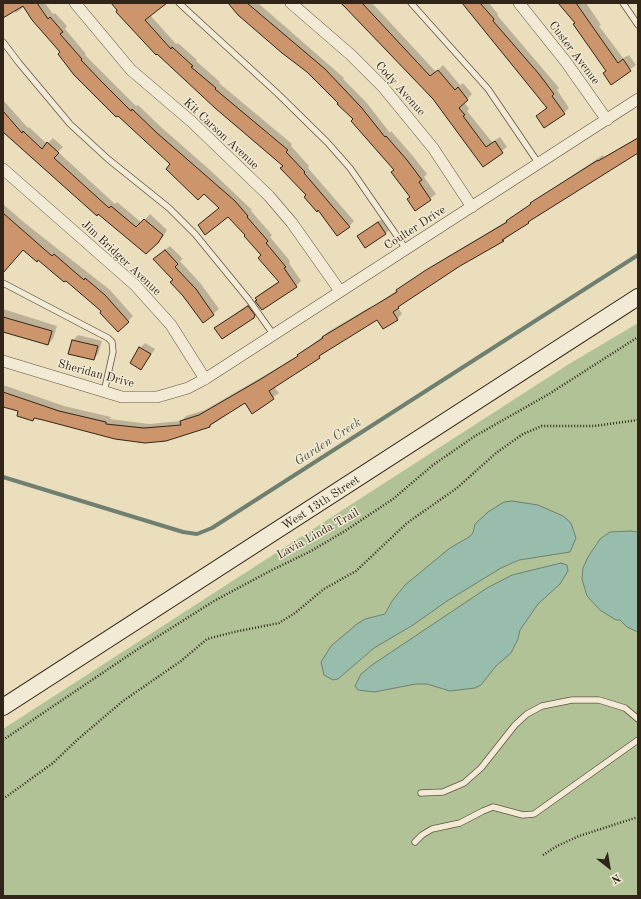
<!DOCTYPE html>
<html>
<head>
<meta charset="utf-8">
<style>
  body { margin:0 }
  #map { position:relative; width:641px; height:899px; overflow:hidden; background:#ebdebd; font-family:"Old Standard TT",serif }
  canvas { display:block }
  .frame { position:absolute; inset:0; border:4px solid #312519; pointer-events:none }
  .north { position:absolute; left:589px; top:847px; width:40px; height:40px; -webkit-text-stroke:3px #f2ead4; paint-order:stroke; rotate:149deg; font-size:11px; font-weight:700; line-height:16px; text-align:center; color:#312519 }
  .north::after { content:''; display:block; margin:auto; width:14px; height:18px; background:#312519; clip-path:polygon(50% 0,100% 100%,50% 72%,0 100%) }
</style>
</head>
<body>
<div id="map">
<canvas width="641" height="899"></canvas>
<div class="frame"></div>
<div class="north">N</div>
</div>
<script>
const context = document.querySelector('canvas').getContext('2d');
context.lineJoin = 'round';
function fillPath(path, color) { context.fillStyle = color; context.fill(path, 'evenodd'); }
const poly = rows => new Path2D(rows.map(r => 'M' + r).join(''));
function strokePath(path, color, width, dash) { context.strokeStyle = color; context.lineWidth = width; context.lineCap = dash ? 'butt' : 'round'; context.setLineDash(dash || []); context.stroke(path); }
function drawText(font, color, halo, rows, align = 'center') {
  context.font = font + ' "Old Standard TT",serif'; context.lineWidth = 3; context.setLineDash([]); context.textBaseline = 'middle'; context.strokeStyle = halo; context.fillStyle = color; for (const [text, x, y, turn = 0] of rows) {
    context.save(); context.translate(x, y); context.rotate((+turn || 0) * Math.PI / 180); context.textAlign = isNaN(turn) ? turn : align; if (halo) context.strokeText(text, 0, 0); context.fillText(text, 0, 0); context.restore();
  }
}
fillPath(poly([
  [638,323,638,896,3,896,3,729,569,364]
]), '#b1c296');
const water = poly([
  [512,501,538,505,563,516,571,523,576,538,570,552,519,560,501,568,447,601,413,625,374,648,338,679,333,680,324,675,321,662,331,646,357,624,365,619,385,614,392,601,405,585,450,548,469,537,473,533,475,524,488,512,504,502,512,501],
  [630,531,638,532,638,632,627,627,620,620,616,620,600,610,587,596,582,579,583,568,588,557,600,539,610,532,630,531],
  [561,563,567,565,568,571,560,584,538,604,520,630,518,639,511,653,496,666,481,685,475,688,450,691,427,684,416,684,374,692,358,690,355,686,361,674,372,665,487,588,512,575,561,563]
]);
fillPath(water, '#99bdac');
strokePath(water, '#6f8071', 1);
fillPath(poly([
  [3,3,45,3,53,14,55,13,67,26,65,29,86,54,85,55,136,106,138,105,162,128,210,170,252,210,251,211,272,235,270,237,290,261,289,263,301,281,296,286,258,300,256,298,261,293,279,281,246,235,228,215,199,225,220,208,172,164,61,52,24,7,16,13,14,10,3,17],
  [113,3,165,3,150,15,176,44,178,43,197,60,196,61,220,82,219,83,292,144,291,146,309,166,308,168,354,221,349,226,307,195,284,166,157,53],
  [229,3,258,3,344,78,343,79,366,102,390,133,391,131,412,155,427,174,424,177,436,194,415,210,411,196,395,170,354,119,308,72],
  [339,3,372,3,436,72,443,65,460,85,463,83,472,94,464,102,469,109,467,111,492,142,500,137,507,147,483,165,433,98,346,6,344,7],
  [463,3,489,3,498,14,497,15,559,88,557,90,569,108,564,113,538,116,548,107],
  [559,3,586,3,601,25,599,26,623,58,629,55,636,65,611,83,607,70,576,22],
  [3,100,28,128,29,127,47,144,53,138,63,147,58,152,115,204,117,202,142,223,150,214,167,230,163,237,146,253,98,213,97,215,3,132],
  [638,137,638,153,533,217,503,241,487,248,403,303,398,308,402,314,397,319,378,319,325,351,274,387,279,393,252,412,245,402,210,426,166,440,35,417,32,420,19,411,3,406,3,385,64,406,111,417,110,419,149,424,181,421,186,416,205,410,267,374,299,355,328,332,370,307,370,309,432,266,507,221,558,185,603,155,604,157],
  [3,204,26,224,110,290,133,316,118,331,103,311,66,280,23,249,3,266],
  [383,218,390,229,385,234,359,236],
  [170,246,183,259,180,261,201,284,219,309,203,322,174,279,154,259],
  [253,301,259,312,254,317,215,328],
  [3,309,57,326,53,339,48,344,3,331],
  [78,335,102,341,98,354,93,359,70,353,73,340],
  [145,343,155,349,141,369,140,348]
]), '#0003');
strokePath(poly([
  [3,477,183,532,197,534,212,528,638,255]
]), '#6f8071', 4);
const building = poly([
  [3,3,37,3,48,19,50,17,63,32,60,34,82,59,81,60,103,83,131,111,132,109,157,133,235,201,248,216,247,217,268,241,266,243,286,267,284,268,297,287,262,310,255,301,257,300,255,298,279,282,258,258,261,255,244,236,245,235,228,217,205,235,198,225,219,208,204,194,198,200,166,169,170,164,118,116,116,117,74,75,58,54,60,52,32,20,23,6,3,18,3,3],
  [111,3,167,3,145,20,171,49,172,47,193,66,191,67,216,88,215,89,288,150,286,152,305,172,304,173,350,227,337,236,318,210,317,212,304,197,306,195,280,168,283,166,215,108,157,54,156,55,116,12,117,10,111,3],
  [228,3,247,3,325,69,361,107,385,137,386,136,407,160,422,180,419,182,431,200,415,211,407,199,410,197,391,172,394,170,351,121,353,119,337,104,338,103,307,72,282,53,238,15,228,3],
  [341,3,362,3,430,76,438,70,455,90,458,87,468,100,459,108,465,115,463,116,486,147,495,141,503,153,483,167,433,99,341,3],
  [462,3,480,3,494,19,493,21,539,74,554,94,552,96,565,114,544,128,536,116,547,108,462,3],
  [558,3,576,3,618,63,623,59,631,71,611,85,603,73,606,71,573,24,575,23,558,3],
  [3,111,22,133,23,131,42,149,47,142,59,153,54,158,109,208,111,206,136,227,144,219,163,235,158,243,146,254,98,214,97,216,3,132,3,111],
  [638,138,638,153,528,222,529,223,502,240,504,241,460,266,398,307,399,308,393,312,398,320,383,329,377,320,319,356,320,358,269,391,274,399,252,414,245,403,210,425,210,427,166,441,145,443,115,439,43,420,34,418,33,421,17,416,18,411,3,407,3,392,59,411,106,422,106,424,144,428,181,425,180,421,199,415,261,379,298,356,297,355,323,338,322,337,397,292,396,290,426,270,507,222,506,221,531,204,530,203,598,160,598,161,638,138],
  [3,213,52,256,54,254,84,280,85,278,105,295,129,322,118,332,100,313,101,311,66,281,64,282,38,260,37,262,23,250,3,273,3,213],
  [378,222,386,234,365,248,357,236,378,222],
  [165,250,178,264,175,267,196,289,214,315,203,323,183,296,170,282,173,280,153,259,165,250],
  [248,306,255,315,254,318,222,339,214,328,248,306],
  [3,317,52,331,48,345,3,332,3,317],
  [72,340,98,346,94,360,68,354,72,340],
  [139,347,151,354,141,370,130,363,139,347]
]);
fillPath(building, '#cc956b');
strokePath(building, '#312519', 1);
const lane = poly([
  [179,3,277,93,327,142,350,168,406,249],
  [411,3,488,89,539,164],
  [623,3,638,25],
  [3,42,19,63,70,124,108,159,169,208,195,234,249,300,273,334],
  [3,283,108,338,112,342,113,352,104,392],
  [421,793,443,792,464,783,481,768,515,725,527,714,542,706,572,700,599,700,625,708,638,719],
  [415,842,422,835,432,829,460,823,483,811,493,807,523,815,534,814,638,740]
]);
const street = poly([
  [75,3,131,70,192,122,269,196,292,223,340,291],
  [291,3,351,55,383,87,433,148,472,207],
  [519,3,566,62,607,120],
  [3,169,135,285,171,325,205,379],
  [3,361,122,397,157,397,188,388,205,379,638,99]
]);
const secondary = poly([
  [3,707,638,297]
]);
strokePath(lane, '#605342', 7);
strokePath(street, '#605342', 12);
strokePath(secondary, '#312519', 18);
strokePath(poly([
  [3,740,135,651,214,601,270,571,311,551,345,531,393,499,433,465,475,436,549,394,638,337],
  [3,799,53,763,77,740,123,701,181,661,207,639,234,632,279,623,295,613,324,589,356,571,407,523,457,488,496,453,523,434,542,426,594,426,638,420],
  [543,855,557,846,579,836,638,817]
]), '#312519', 2.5, [1, 2]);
strokePath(lane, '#f2ead4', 5.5);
strokePath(street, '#f2ead4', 11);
strokePath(secondary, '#f2ead4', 16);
drawText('12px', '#312519', '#f2ead4', [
  ["Custer Avenue",574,53,53],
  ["Cody Avenue",400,89,48],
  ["Kit Carson Avenue",221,134,43],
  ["Coulter Drive",415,228,-33],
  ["Jim Bridger Avenue",121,258,43],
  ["Sheridan Drive",96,374,15],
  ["West 13th Street",321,503,-33],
  ["Lavia Linda Trail",318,534,-29]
]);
drawText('italic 13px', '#505345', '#f2ead4', [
  ["Garden Creek",328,442,-33]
]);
</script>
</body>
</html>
